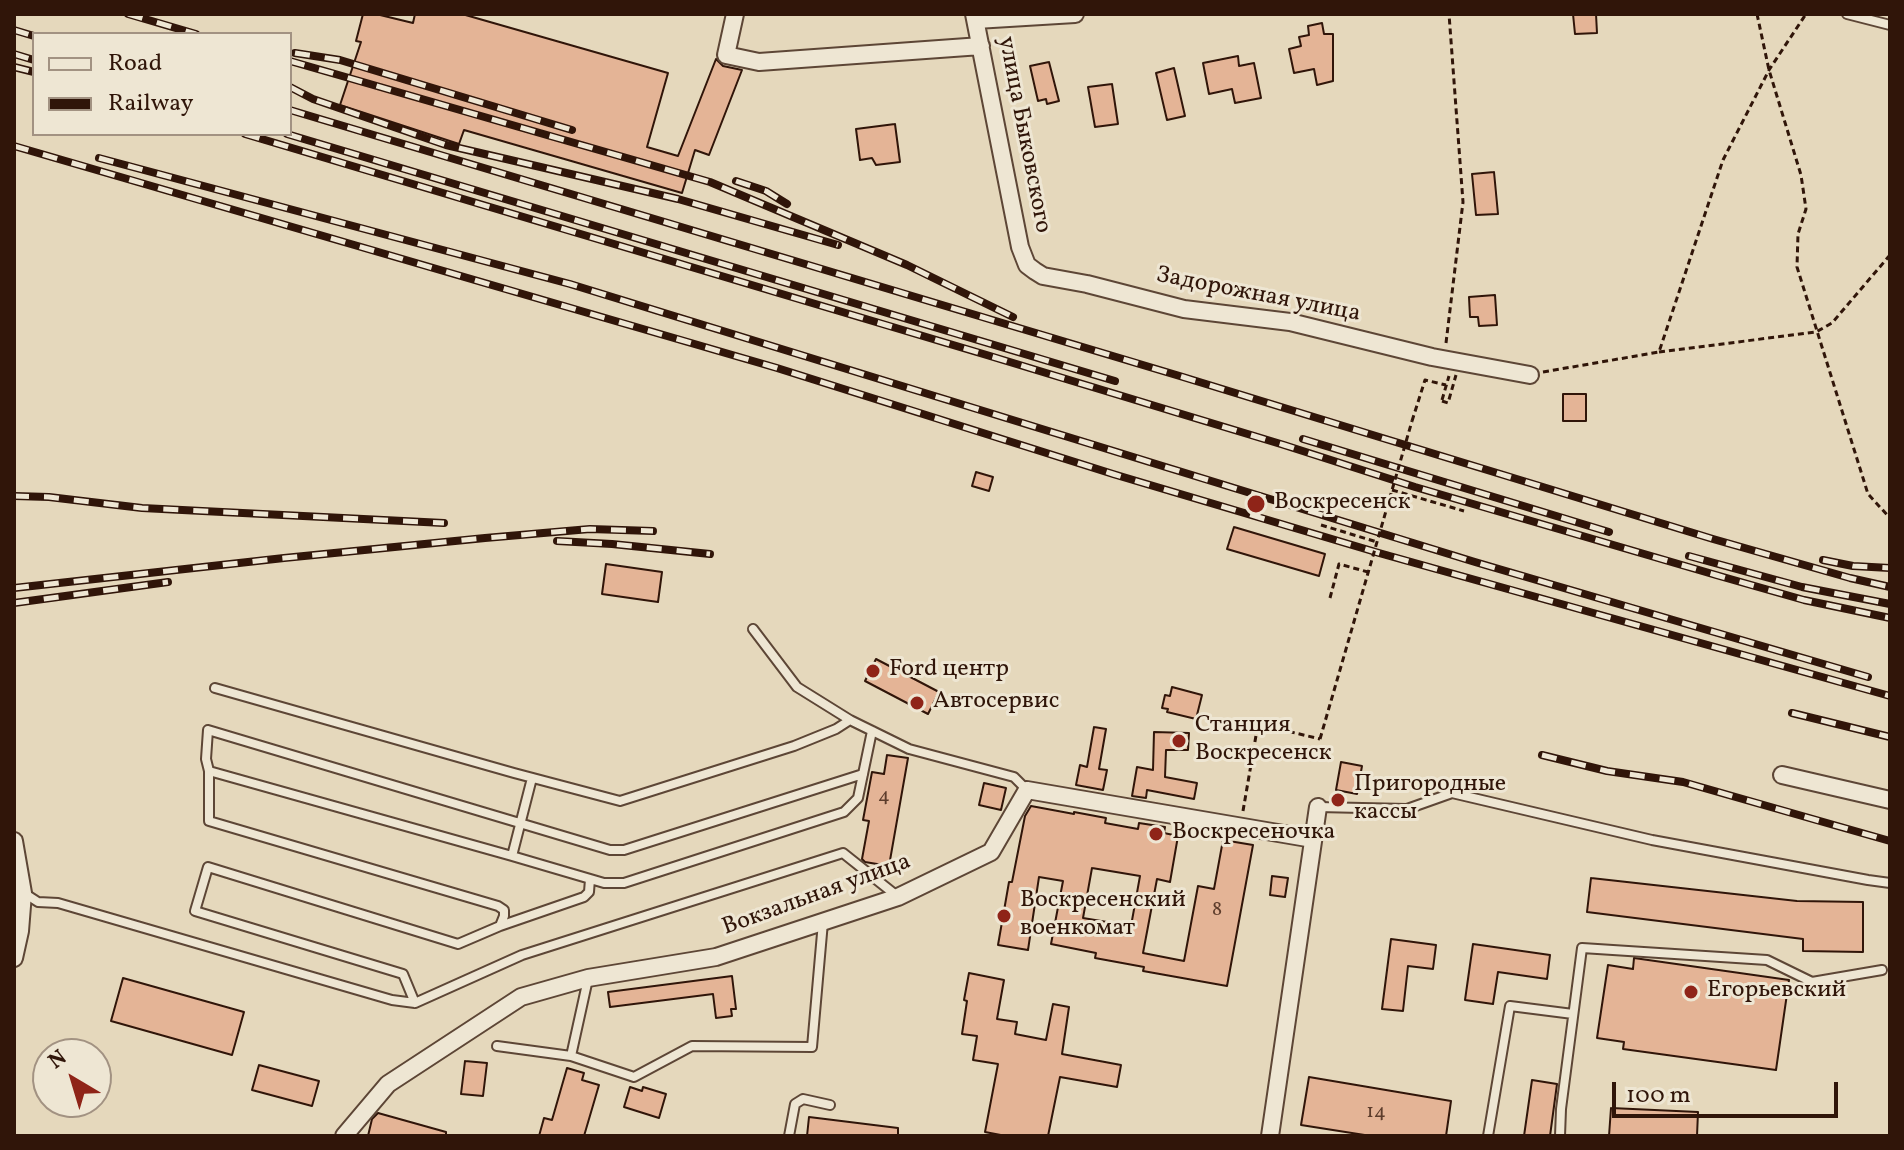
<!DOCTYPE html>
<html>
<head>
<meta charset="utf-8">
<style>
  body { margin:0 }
  #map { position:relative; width:1904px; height:1150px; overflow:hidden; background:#e5d8bc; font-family:Vollkorn,serif }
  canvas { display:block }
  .frame { position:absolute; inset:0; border:16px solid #301509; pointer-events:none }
  .legend { position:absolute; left:32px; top:32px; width:260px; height:104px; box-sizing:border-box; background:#eee6d3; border:2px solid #a29282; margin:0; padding:10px 14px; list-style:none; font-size:24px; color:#301509 }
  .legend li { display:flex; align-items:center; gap:16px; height:40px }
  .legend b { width:40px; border:2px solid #a29282 }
  .north { position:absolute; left:32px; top:1038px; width:80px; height:80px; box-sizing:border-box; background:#eee6d3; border:2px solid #a29282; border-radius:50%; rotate:322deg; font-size:22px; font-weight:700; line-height:32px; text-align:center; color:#301509 }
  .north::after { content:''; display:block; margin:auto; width:28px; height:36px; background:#8f2418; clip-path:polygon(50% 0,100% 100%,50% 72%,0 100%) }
  .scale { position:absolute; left:1612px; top:1082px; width:226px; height:36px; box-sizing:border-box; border:4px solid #301509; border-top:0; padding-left:10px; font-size:24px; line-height:28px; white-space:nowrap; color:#301509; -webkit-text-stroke:6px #eee6d3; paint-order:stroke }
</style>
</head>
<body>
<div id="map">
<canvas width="1904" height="1150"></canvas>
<div class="frame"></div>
<ul class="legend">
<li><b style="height:10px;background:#eee6d3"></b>Road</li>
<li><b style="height:10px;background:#301509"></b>Railway</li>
</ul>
<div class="north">N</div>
<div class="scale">100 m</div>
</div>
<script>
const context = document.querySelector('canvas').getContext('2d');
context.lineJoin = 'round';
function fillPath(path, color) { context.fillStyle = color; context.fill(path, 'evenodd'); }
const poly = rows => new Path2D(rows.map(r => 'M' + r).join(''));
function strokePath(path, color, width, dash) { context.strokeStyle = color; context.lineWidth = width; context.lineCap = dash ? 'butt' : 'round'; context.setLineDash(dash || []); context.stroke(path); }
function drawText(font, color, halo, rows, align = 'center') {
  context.font = font + ' Vollkorn,serif'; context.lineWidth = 6; context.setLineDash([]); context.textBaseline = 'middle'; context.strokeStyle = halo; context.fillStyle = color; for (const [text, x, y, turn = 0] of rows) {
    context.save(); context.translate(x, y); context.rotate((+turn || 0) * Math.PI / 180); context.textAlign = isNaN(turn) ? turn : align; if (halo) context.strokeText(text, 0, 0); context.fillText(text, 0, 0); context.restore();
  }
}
const building = poly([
  [363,14,376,14,413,23,415,14,462,14,668,73,647,147,678,156,716,59,723,66,742,70,709,155,695,150,682,193,464,130,459,144,340,105,361,42,356,41,363,14],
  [1573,14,1596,14,1597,33,1575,34,1573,14],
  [1322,23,1324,34,1333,34,1333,81,1317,85,1314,69,1294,73,1289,49,1301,46,1299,37,1309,35,1308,26,1322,23],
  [1238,56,1239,66,1254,63,1261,98,1235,103,1232,89,1209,94,1203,63,1238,56],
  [1049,62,1059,101,1047,104,1046,99,1038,101,1030,66,1049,62],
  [1174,68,1185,116,1167,120,1156,73,1174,68],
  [1112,84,1118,124,1095,127,1088,87,1112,84],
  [895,124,900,162,876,165,872,158,860,160,856,129,895,124],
  [1494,172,1498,214,1476,215,1472,174,1494,172],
  [1495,295,1497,325,1479,326,1478,317,1470,317,1469,297,1495,295],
  [1563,394,1586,394,1586,421,1563,421,1563,394],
  [976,472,993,477,989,491,972,486,976,472],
  [1234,527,1325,554,1319,576,1227,549,1234,527],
  [606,564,662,572,658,602,602,594,606,564],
  [876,659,939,692,928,714,865,681,876,659],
  [1172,687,1202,695,1196,719,1167,712,1168,709,1162,708,1165,695,1170,696,1172,687],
  [1094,727,1106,729,1099,769,1107,770,1103,790,1076,785,1080,765,1087,767,1094,727],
  [1154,732,1189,733,1188,750,1166,750,1165,777,1197,783,1194,799,1147,790,1146,798,1132,796,1137,767,1153,770,1154,732],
  [887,755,908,758,889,866,865,862,862,859,869,821,863,820,872,772,884,774,887,755],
  [1341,762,1362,766,1357,794,1336,790,1341,762],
  [984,783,1006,788,1001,810,979,805,984,783],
  [1031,806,1074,814,1074,812,1106,818,1105,823,1138,829,1139,823,1165,827,1164,833,1178,836,1170,882,1157,879,1143,953,1184,961,1198,886,1214,889,1223,840,1253,845,1227,986,1143,971,1144,967,1095,958,1096,953,1051,944,1063,881,1039,877,1028,950,998,945,1009,882,1012,882,1025,816,1031,806],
  [1092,868,1140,876,1131,926,1083,918,1092,868],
  [1272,876,1288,878,1285,897,1270,895,1272,876],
  [1591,878,1797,901,1863,902,1863,952,1803,951,1803,939,1587,912,1591,878],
  [1391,939,1436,945,1433,969,1408,966,1403,1011,1382,1009,1391,939],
  [1473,944,1550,955,1547,979,1498,972,1493,1004,1465,1000,1473,944],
  [1634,958,1789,980,1776,1070,1623,1049,1624,1042,1597,1038,1608,965,1633,969,1634,958],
  [969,973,1004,980,997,1019,1017,1022,1015,1034,1046,1040,1053,1004,1069,1007,1062,1054,1121,1065,1117,1087,1060,1077,1048,1136,1006,1136,985,1132,998,1064,973,1060,977,1036,962,1034,967,1001,964,1000,969,973],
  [732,976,736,1009,731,1009,732,1016,716,1018,713,994,610,1007,608,992,732,976],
  [123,978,244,1012,232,1055,111,1021,123,978],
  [465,1061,487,1063,483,1096,461,1094,465,1061],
  [259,1065,319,1081,312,1106,252,1090,259,1065],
  [567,1068,584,1073,582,1080,599,1085,584,1136,539,1136,544,1118,552,1120,567,1068],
  [1309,1077,1451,1101,1446,1136,1371,1136,1301,1125,1309,1077],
  [1532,1080,1557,1084,1550,1136,1524,1136,1532,1080],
  [630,1087,642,1091,643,1087,666,1094,659,1118,624,1107,630,1087],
  [1611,1108,1698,1112,1697,1136,1609,1136,1611,1108],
  [378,1113,446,1132,446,1136,368,1136,372,1119,378,1113],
  [809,1117,898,1128,898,1136,807,1136,809,1117]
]);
fillPath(building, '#e4b496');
strokePath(building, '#301509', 2);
const lane = poly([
  [1847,14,1890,25],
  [753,629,797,687,850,720,909,749,1014,777,1027,790],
  [215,688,514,773,620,801,794,746,836,729,850,720],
  [209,771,206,759,208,730,610,850,624,850,863,774],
  [532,778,512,856,604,883,624,883,844,812,858,798,872,731],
  [1318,807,1407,809,1452,793,1652,840,1868,880,1890,883],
  [512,856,209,771,209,821,498,906,504,910,504,916,500,926,458,944,208,867,195,911,403,974,415,1003,522,955,843,853,897,896],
  [24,893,38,902,58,903,392,1000,415,1003],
  [500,926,584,897,589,892,590,879],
  [588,979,571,1056,634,1077,692,1046,812,1047,823,922],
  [497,1046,571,1056],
  [789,1136,795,1104,803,1099,830,1105],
  [1488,1136,1510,1006,1573,1014],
  [1560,1136,1561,1109,1582,948,1767,960,1812,982,1882,970]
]);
const street = poly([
  [735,14,726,55,759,62,981,46],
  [974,14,1020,247,1027,265,1035,271,1043,276,1087,284,1184,309,1290,322,1432,357,1530,375],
  [976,20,1075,14],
  [1782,775,1890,800],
  [14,841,23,893,20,931,14,958],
  [344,1136,388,1084,521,997,588,978,716,957,898,897,991,852,1027,790,1313,839],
  [1270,1136,1318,807]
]);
strokePath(lane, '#5d4636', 12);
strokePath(street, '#5d4636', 20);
strokePath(poly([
  [1757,14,1769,70,1801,175,1806,209,1798,234,1797,267,1868,494,1890,518],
  [1446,343,1463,202,1449,14],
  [1659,352,1816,332,1832,323,1890,255],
  [1543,372,1659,352,1723,160,1769,70,1806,14],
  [1442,400,1449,376],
  [1442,401,1448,403,1456,375],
  [1412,421,1425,380,1446,385],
  [1392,490,1464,511],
  [1321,525,1377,542],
  [1330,598,1339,564,1368,572],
  [1243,811,1258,724,1320,739]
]), '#301509', 3, [6, 4]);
strokePath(lane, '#eee6d3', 8);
strokePath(street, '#eee6d3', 16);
const rail = poly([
  [128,14,196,34],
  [14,30,34,36],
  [295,53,340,60,572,130],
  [14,54,34,60],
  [290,61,710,182,907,265,1013,317],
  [14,67,34,72],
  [290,87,313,99,446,145,678,199,838,245],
  [290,110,1183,377,1713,539,1850,578,1890,587],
  [245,134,990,356,1284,445,1415,487,1716,575,1804,600,1890,618],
  [287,134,1115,381],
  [14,146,777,368,1113,474,1379,553,1890,696],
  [99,158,570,284,1475,562,1868,677],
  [736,181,766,191,787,204],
  [1303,439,1609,532],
  [14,496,49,497,142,508,444,523],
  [557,541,612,544,710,554],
  [1689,556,1802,587,1890,604],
  [1823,560,1853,566,1890,568],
  [14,588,284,558,485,538,590,529,653,531],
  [14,603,168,582],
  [1792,713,1890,737],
  [1542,755,1607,771,1683,782,1890,841]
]);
strokePath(rail, '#301509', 8);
strokePath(rail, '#eee6d3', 5, [15]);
strokePath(poly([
  [1320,739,1412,421]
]), '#301509', 3, [6, 4]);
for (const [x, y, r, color] of [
  [1256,504,10,"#8f2418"],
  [873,671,8,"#8f2418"],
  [917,703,8,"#8f2418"],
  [1179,741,8,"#8f2418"],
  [1338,800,8,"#8f2418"],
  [1156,834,8,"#8f2418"],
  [1004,916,8,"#8f2418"],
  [1691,992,8,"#8f2418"]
]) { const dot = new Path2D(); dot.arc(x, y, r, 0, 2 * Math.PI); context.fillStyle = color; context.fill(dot); strokePath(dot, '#eee6d3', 3); }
drawText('20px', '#5d3d2c', null, [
  ["4",884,797],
  ["8",1217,911],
  ["14",1376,1113]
]);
drawText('24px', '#301509', '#eee6d3', [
  ["улица Быковского",1023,135,79],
  ["Задорожная улица",1258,296,11],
  ["Вокзальная улица",817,896,-20]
]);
drawText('24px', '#301509', '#eee6d3', [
  ["Воскресенск",1274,504],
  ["Ford центр",889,671],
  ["Автосервис",933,703],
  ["Станция",1195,727],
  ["Воскресенск",1195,755],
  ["Пригородные",1354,786],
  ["кассы",1354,814],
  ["Воскресеночка",1172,834],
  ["Воскресенский",1020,902],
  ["военкомат",1020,930],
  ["Егорьевский",1707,992]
], 'left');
</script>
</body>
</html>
